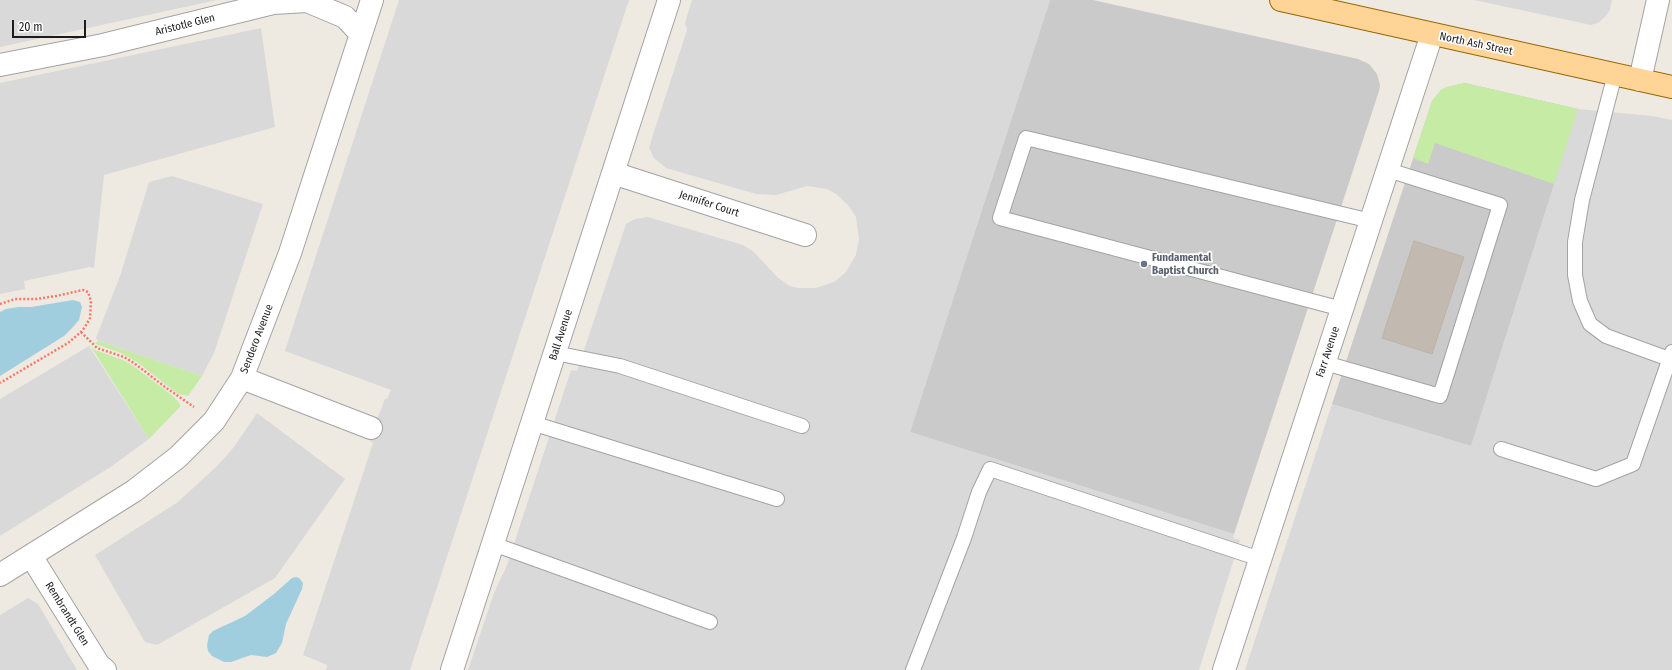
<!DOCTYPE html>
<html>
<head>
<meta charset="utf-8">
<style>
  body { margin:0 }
  #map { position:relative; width:1672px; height:670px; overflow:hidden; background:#eeeae2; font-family:"Fira Sans Condensed",sans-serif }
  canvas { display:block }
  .scale { position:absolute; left:12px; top:20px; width:74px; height:18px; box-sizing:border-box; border:2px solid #1c1c1c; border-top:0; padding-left:5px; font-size:12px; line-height:14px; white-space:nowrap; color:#1c1c1c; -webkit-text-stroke:3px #fff; paint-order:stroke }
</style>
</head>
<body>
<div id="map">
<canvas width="1672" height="670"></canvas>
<div class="scale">20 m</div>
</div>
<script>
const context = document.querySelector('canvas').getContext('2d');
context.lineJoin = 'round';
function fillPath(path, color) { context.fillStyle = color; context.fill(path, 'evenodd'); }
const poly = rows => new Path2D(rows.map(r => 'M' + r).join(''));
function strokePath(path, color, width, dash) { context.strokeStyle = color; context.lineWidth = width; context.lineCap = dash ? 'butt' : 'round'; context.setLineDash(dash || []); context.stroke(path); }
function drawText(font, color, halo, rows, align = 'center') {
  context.font = font + ' "Fira Sans Condensed",sans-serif'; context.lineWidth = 3.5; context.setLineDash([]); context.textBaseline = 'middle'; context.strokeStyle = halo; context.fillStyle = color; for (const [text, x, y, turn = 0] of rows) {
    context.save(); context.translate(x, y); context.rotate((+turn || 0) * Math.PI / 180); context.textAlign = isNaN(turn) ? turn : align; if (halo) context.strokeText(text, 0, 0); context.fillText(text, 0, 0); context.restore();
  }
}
fillPath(poly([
  [0,0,217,0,0,47],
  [399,0,629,0,410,670,326,670,327,665,303,655,373,443,369,440,385,399,387,399,391,390,285,351],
  [692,0,1050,0,910,432,1234,534,1233,538,1240,540,1199,670,468,670,494,593,507,565,571,370,577,371,626,224,635,219,648,217,743,245,754,252,778,278,790,286,798,288,816,288,834,282,846,272,856,255,859,239,856,217,847,204,836,194,827,189,807,186,776,195,756,194,666,168,654,158,649,148,651,141,687,30,685,23],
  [1474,0,1612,0,1610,10,1606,16,1598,23,1591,25],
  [261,28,275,127,104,175,94,268,90,267,24,281,25,289,0,294,0,83],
  [1578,109,1652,116,1672,120,1672,670,1245,670,1332,404,1471,446],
  [172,176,263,204,214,353,202,376,98,341,96,338,120,276,149,182],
  [89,346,149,439,112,466,0,536,0,399],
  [257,413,345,479,275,578,157,645,145,642,95,555,178,502,218,465,234,447],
  [28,598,38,604,77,670,0,670,0,615]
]), '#dad9d9');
fillPath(poly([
  [1050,0,1093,0,1358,59,1369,64,1377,74,1380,85,1379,91,1234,534,910,432],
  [1465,83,1578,109,1471,446,1332,404,1432,101,1441,90,1447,87]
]), '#cacaca');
fillPath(poly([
  [1465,83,1578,109,1554,184,1435,143,1428,164,1413,158,1432,101,1441,90,1447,87],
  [98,341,202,376,188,396,178,394,137,362,121,353,98,345,95,343],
  [90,345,95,350,123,360,132,365,173,396,180,404,180,407,149,439]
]), '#c5eba5');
fillPath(poly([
  [73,300,80,302,82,307,79,320,73,327,64,336,0,376,0,312,6,309,18,307,31,307],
  [296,577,299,578,303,583,302,589,286,624,282,643,276,653,267,657,251,655,231,662,224,662,212,656,208,651,207,645,209,635,213,631,245,616,274,594,292,578]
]), '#a0cede');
const building = poly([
  [1414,241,1464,257,1432,354,1382,338,1414,241]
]);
fillPath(building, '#c2bab1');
strokePath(building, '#c0b1a4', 1);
const service = poly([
  [1615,74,1582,200,1575,242,1575,275,1580,301,1590,324,1606,336,1669,359],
  [1342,309,1000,218,1026,138,1371,221],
  [555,353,620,366,802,426],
  [1325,363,1440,396,1500,205,1388,170],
  [532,423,777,499],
  [1501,449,1596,479,1633,464,1672,352],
  [493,544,710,622],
  [913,670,964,538,979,492,990,469,1260,559]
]);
const minor = poly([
  [0,65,103,45,273,3,307,1,345,17,361,34],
  [1640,80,1658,0],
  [613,173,805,235],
  [242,378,371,428],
  [31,556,99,665,105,670],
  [0,575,134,491,178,457,214,421,242,378,290,253,372,0],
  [452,670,669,0],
  [1224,670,1432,34]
]);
const primary = poly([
  [1281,0,1672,87]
]);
strokePath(service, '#a3a3a3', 16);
strokePath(minor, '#a3a3a3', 24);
strokePath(primary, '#956700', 24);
strokePath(poly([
  [0,304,15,299,36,299,56,296,83,290,88,292,91,301,90,318,85,327,81,332,68,343,0,383],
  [81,332,97,348,124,357,134,363,165,387,194,407]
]), '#fe7763', 2.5, [2, 2]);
strokePath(service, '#fff', 14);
strokePath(minor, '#fff', 22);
strokePath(primary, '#ffd496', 22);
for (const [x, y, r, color] of [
  [1144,264,4,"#6b7280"]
]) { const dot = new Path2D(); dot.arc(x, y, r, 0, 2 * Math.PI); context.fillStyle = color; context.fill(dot); strokePath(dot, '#fff', 1.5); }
drawText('11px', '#1c1c1c', '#fff', [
  ["Aristotle Glen",185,25,-14],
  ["North Ash Street",1476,44,12],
  ["Jennifer Court",709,204,18],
  ["Ball Avenue",561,335,-72],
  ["Sendero Avenue",257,339,-69],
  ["Farr Avenue",1328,352,-72],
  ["Rembrandt Glen",67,614,58]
]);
drawText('bold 11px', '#5b616d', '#fff', [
  ["Fundamental",1152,258],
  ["Baptist Church",1152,271]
], 'left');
</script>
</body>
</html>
